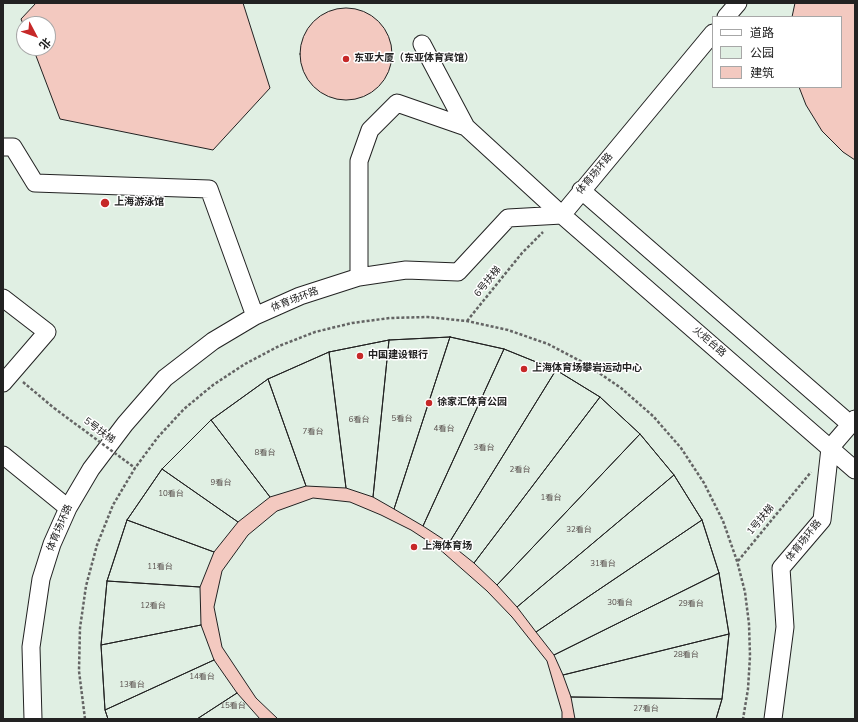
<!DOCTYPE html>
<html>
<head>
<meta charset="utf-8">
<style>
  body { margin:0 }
  #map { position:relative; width:858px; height:722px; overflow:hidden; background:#fff; font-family:"Nunito Sans","Noto Sans SC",sans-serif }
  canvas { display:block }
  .frame { position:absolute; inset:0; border:4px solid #222; pointer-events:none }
  .legend { position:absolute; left:712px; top:16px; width:130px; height:72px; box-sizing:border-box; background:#fff; border:1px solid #a7a7a7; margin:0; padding:5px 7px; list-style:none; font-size:12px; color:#222 }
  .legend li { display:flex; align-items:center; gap:8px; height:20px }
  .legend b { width:20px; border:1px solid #a7a7a7 }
  .north { position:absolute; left:16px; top:16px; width:40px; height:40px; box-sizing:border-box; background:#fff; border:1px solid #a7a7a7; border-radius:50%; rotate:131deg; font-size:11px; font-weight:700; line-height:16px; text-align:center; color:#222 }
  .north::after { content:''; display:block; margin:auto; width:14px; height:18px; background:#c62828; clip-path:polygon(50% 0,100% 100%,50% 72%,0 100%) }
</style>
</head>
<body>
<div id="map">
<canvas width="858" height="722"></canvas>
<div class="frame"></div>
<ul class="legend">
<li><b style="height:5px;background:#fff"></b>道路</li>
<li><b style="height:11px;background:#e0efe3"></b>公园</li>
<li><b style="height:11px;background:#f3c9c0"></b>建筑</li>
</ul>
<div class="north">北</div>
</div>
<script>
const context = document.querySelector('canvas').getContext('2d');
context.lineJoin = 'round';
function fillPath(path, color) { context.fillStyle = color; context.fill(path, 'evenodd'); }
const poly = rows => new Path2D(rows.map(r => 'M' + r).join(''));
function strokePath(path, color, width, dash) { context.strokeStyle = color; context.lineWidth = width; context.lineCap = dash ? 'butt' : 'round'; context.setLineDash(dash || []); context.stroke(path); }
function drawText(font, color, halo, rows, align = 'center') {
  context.font = font + ' "Nunito Sans","Noto Sans SC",sans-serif'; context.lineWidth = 3; context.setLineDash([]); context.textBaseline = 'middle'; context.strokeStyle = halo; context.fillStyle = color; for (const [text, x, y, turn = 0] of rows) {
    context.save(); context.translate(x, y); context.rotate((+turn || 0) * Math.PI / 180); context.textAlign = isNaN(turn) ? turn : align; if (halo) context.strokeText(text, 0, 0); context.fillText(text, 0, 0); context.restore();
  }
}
const green = poly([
  [3,3,855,3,855,719,3,719,3,3],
  [713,17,841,17,841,87,713,87,713,17],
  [24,24,48,24,48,48,24,48,24,24]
]);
fillPath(green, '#e0efe3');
strokePath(green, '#6f6f6f', 1);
const building = poly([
  [36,3,243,3,270,88,213,150,60,119,33,48,48,48,48,24,24,24,24,26,21,19,36,3],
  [795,3,855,3,855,160,843,152,822,131,806,105,799,87,841,87,841,17,792,17,795,3],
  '300 54a46 46 0 1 1 92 0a46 46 0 1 1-92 0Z',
  [450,337,504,349,556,370,600,397,640,434,674,475,702,520,719,573,729,634,722,699,716,719,562,719,562,712,547,661,512,617,487,591,437,547,411,530,381,515,350,502,313,498,277,511,248,535,222,571,214,607,222,647,256,698,278,719,108,719,105,710,101,645,107,581,127,520,162,469,211,420,268,379,329,352,389,340,450,337],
  [450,337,504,349,423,526,394,509,450,337],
  [450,337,394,509,373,497,389,340,450,337],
  [389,340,373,497,346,488,329,352,389,340],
  [504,349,556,370,449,543,423,526,504,349],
  [329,352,346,488,306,486,268,379,329,352],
  [556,370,600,397,474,563,449,543,556,370],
  [268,379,306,486,270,497,211,420,268,379],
  [600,397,640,434,497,585,474,563,600,397],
  [211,420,270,497,238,522,162,469,211,420],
  [640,434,674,475,517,607,497,585,640,434],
  [162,469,238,522,214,552,127,520,162,469],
  [674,475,702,520,536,632,517,607,674,475],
  [127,520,214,552,200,587,107,581,127,520],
  [702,520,719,573,554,655,536,632,702,520],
  [719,573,729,634,563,675,554,655,719,573],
  [107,581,200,587,201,625,101,645,107,581],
  [201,625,214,660,105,710,101,645,201,625],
  [729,634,722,699,571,697,563,675,729,634],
  [214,660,237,693,197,719,108,719,105,710,214,660],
  [237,693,260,719,197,719,237,693],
  [571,697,722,699,716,719,575,719,571,697]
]);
fillPath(building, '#f3c9c0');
strokePath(building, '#222', 1);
const minor = poly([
  [726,17,738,3],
  [422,44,466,127],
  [3,147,13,147,35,183,209,189,255,316],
  [581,190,850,424],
  [359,277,359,161,370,130,397,103,466,127,562,215,855,470],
  [3,298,47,332,3,383],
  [3,455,68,508],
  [33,719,31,647,41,579,52,544,68,508,91,469,125,424,165,378,213,341,255,316,300,296,359,277,406,270,458,272,508,218,562,215,713,33],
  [773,719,785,627,781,568,822,520,830,448,855,419]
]);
strokePath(minor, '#222', 19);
strokePath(poly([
  [467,321,522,253,543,232],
  [23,382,54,408],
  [738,561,811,472],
  [85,719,79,671,80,628,86,586,97,545,113,505,135,468,158,437,184,409,213,385,245,364,279,346,315,332,352,323,390,318,428,317,467,321,508,330,548,344,586,364,621,388,653,416,681,448,704,483,723,521,737,561,745,592,749,624,750,656,748,689,743,719]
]), '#646464', 2.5, [3, 2]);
strokePath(minor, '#fff', 17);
strokePath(poly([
  [54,408,135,468]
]), '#646464', 2.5, [3, 2]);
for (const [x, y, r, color] of [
  [346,59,4,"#c62828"],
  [105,203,5,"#c62828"],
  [360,356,4,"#c62828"],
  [524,369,4,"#c62828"],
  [429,403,4,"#c62828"],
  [414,547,4,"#c62828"]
]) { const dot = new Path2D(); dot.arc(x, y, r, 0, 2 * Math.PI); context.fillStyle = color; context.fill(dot); strokePath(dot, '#fff', 1.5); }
drawText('8px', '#564c4a', null, [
  ["5看台",402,419],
  ["6看台",359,420],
  ["4看台",444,429],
  ["7看台",313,432],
  ["3看台",484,448],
  ["8看台",265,453],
  ["2看台",520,470],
  ["9看台",221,483],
  ["10看台",171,494],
  ["1看台",551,498],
  ["32看台",579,530],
  ["31看台",603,564],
  ["11看台",160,567],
  ["30看台",620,603],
  ["29看台",691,604],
  ["12看台",153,606],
  ["28看台",686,655],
  ["14看台",202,677],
  ["13看台",132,685],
  ["15看台",233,706],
  ["27看台",646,709]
]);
drawText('bold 10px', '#222', '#fff', [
  ["东亚大厦（东亚体育宾馆）",354,59],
  ["上海游泳馆",114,203],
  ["中国建设银行",368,356],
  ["上海体育场攀岩运动中心",532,369],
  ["徐家汇体育公园",437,403],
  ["上海体育场",422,547]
], 'left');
drawText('10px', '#222', '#fff', [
  ["体育场环路",595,174,-50],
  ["6号扶梯",488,282,-51],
  ["体育场环路",295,300,-21],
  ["火炬台路",709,342,41],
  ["5号扶梯",99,431,37],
  ["1号扶梯",761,520,-50],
  ["体育场环路",60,528,-67],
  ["体育场环路",804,541,-51]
]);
</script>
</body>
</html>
